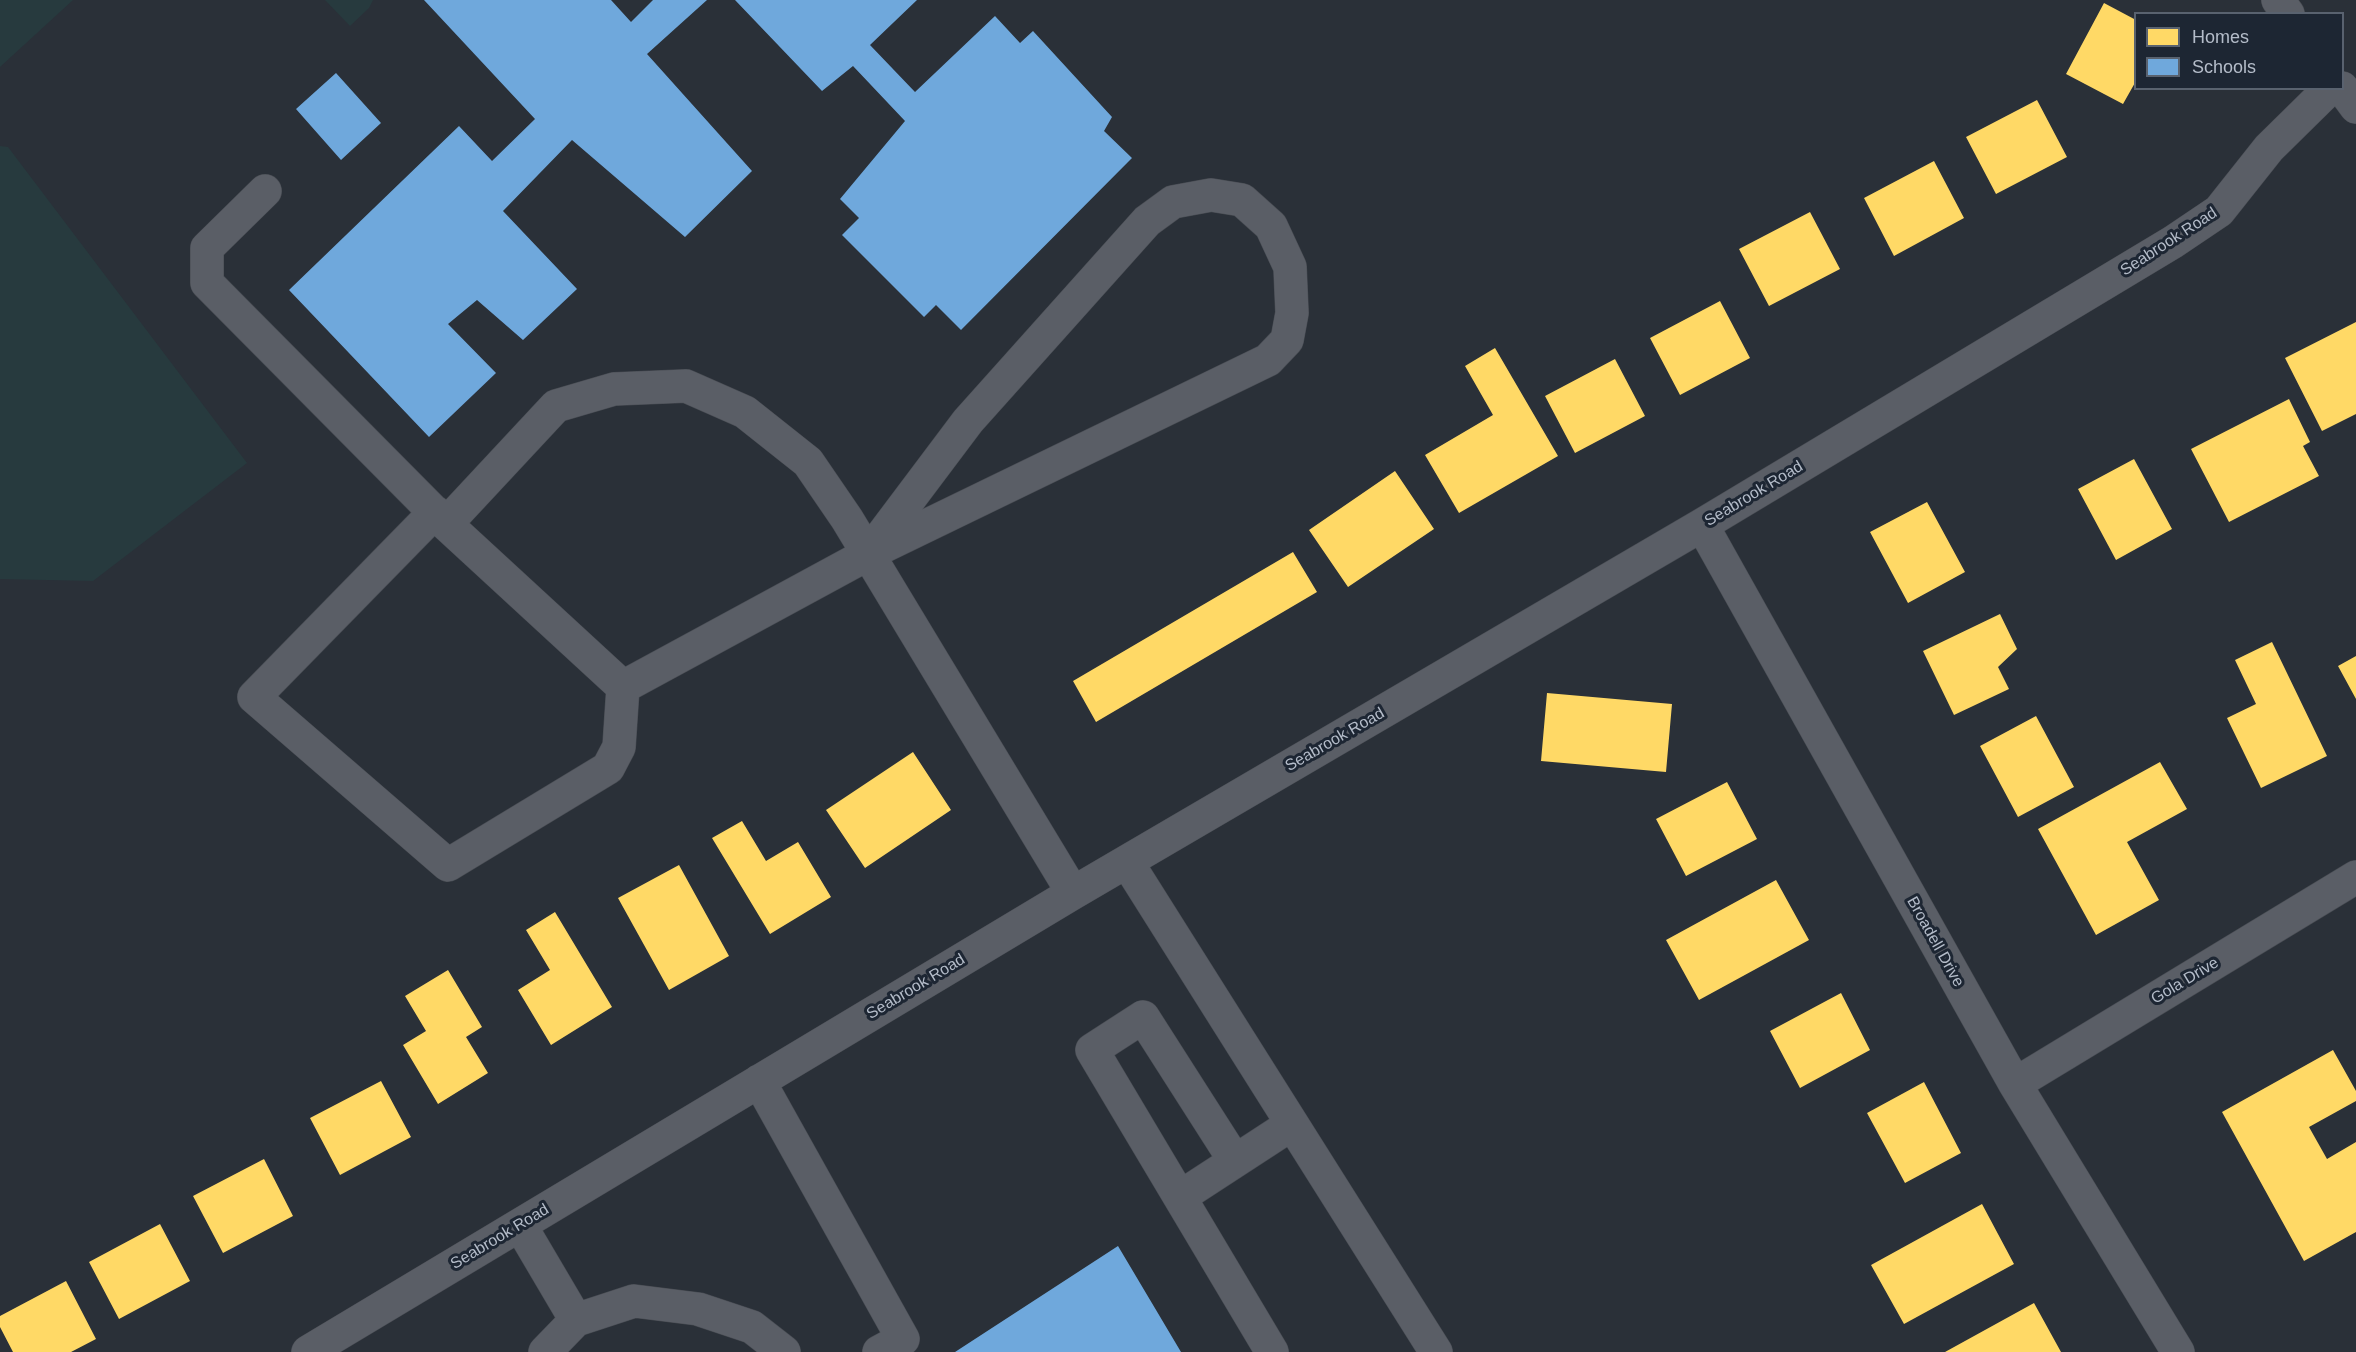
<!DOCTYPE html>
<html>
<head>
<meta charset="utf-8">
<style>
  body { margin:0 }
  #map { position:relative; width:2356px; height:1352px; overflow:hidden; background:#2a3038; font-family:Helvetica,sans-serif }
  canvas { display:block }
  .legend { position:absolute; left:2134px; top:12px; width:210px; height:78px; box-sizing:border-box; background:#1d2633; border:2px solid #59626f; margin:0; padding:8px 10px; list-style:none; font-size:18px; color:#b4bcc9 }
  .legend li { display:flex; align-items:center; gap:12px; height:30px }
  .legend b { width:30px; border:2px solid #59626f }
</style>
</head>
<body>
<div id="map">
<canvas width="2356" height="1352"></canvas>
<ul class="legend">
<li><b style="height:16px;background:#ffd966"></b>Homes</li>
<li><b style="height:16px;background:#6fa8dc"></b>Schools</li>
</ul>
</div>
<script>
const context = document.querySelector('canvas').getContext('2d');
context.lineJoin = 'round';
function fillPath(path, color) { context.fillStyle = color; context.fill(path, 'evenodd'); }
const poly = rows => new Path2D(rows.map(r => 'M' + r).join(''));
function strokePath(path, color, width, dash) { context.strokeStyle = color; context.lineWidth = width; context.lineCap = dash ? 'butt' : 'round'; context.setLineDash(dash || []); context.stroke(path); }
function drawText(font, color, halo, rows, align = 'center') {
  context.font = font + ' Helvetica,sans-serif'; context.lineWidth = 6; context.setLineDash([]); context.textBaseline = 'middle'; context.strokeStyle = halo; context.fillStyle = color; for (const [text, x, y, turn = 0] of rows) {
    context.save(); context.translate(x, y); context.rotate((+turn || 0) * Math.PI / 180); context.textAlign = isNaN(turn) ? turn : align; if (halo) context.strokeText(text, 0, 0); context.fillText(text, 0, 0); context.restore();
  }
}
fillPath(poly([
  [0,0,73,0,0,67],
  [325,0,373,0,369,8,350,26],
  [0,146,8,147,247,463,93,581,0,579]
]), '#273a3e');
fillPath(poly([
  [2104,3,2136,20,2136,81,2123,104,2066,74],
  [2037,100,2067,157,1996,194,1966,137],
  [1934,161,1964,218,1894,256,1864,198],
  [1810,212,1840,269,1769,306,1739,249],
  [1720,301,1750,358,1680,395,1650,338],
  [2356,322,2356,414,2322,431,2285,358],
  [1495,348,1558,456,1459,513,1425,455,1493,415,1465,366],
  [1615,359,1645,416,1575,453,1545,396],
  [2289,399,2310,442,2303,446,2319,476,2229,522,2191,449],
  [2134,459,2172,529,2116,560,2078,489],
  [1395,471,1434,529,1348,587,1309,530],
  [1927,502,1965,572,1908,603,1870,532],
  [1293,552,1317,592,1096,722,1073,681],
  [2000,614,2017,649,1998,667,2009,689,1954,715,1923,651],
  [2272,642,2327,756,2261,788,2227,718,2256,704,2235,660],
  [2356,656,2356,699,2338,666],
  [1547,693,1672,704,1666,772,1541,761],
  [2036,716,2074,787,2018,817,1980,746],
  [913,752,951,810,865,868,826,810],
  [2160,762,2187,809,2127,842,2159,900,2096,935,2038,829],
  [1727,782,1757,839,1686,876,1656,819],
  [742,821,766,861,798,842,831,897,770,934,712,838],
  [679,865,729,956,669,990,618,898],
  [1776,880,1809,940,1699,1000,1666,940],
  [555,912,612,1007,551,1045,518,990,550,970,526,930],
  [448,970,482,1027,466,1037,488,1073,438,1104,403,1045,426,1031,405,996],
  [1841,993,1870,1050,1800,1088,1770,1031],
  [2333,1050,2356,1091,2356,1101,2309,1127,2327,1159,2356,1142,2356,1232,2304,1261,2222,1112],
  [381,1081,411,1137,340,1175,310,1118],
  [1924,1082,1961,1153,1905,1183,1867,1113],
  [264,1159,293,1216,223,1253,193,1196],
  [1982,1204,2014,1264,1904,1324,1871,1265],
  [160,1224,190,1281,119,1319,89,1262],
  [66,1281,96,1339,71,1352,13,1352,0,1327,0,1316],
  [2034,1303,2061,1352,1945,1352]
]), '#ffd966');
fillPath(poly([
  [424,0,611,0,631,22,653,0,707,0,647,54,752,171,685,237,572,140,503,211,577,289,523,340,477,300,448,324,496,373,429,437,289,290,459,126,492,161,535,119],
  [735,0,917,0,870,45,915,92,995,16,1020,43,1033,31,1112,117,1104,131,1132,158,961,330,936,305,924,317,842,235,859,218,840,199,905,121,853,66,822,91],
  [336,73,381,123,341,160,296,109],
  [1118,1246,1181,1352,955,1352]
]), '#6fa8dc');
const minor = poly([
  [2278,0,2288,14],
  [2342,88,2356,107],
  [265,191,207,248,207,283,446,524,623,687,868,554,1268,360,1287,340,1292,313,1290,267,1271,226,1242,200,1211,195,1173,202,1147,221,968,421,868,554],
  [435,512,254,697,448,865,608,768,619,747,623,687],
  [446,524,556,406,614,389,686,386,745,412,808,462,847,519,1073,893],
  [1702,525,2015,1084,2178,1352],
  [1127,862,1436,1352],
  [759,1081,903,1339,879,1352],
  [2015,1084,2356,877],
  [1235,1161,1143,1017,1092,1050,1272,1352],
  [1180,1197,1292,1124],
  [520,1225,576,1320],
  [308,1352,1073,893,1702,525,2173,242,2219,211,2269,148,2330,88],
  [545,1352,576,1320,634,1301,698,1309,752,1327,784,1352]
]);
strokePath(minor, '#484c53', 34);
strokePath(minor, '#5a5e66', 33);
drawText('16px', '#b4bcc9', '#1d2633', [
  ["Seabrook Road",2169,242,-33],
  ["Seabrook Road",1754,494,-31],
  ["Seabrook Road",1335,740,-30],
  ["Broadell Drive",1935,942,61],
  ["Gola Drive",2185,981,-31],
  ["Seabrook Road",916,987,-31],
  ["Seabrook Road",500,1237,-31]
]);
</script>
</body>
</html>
